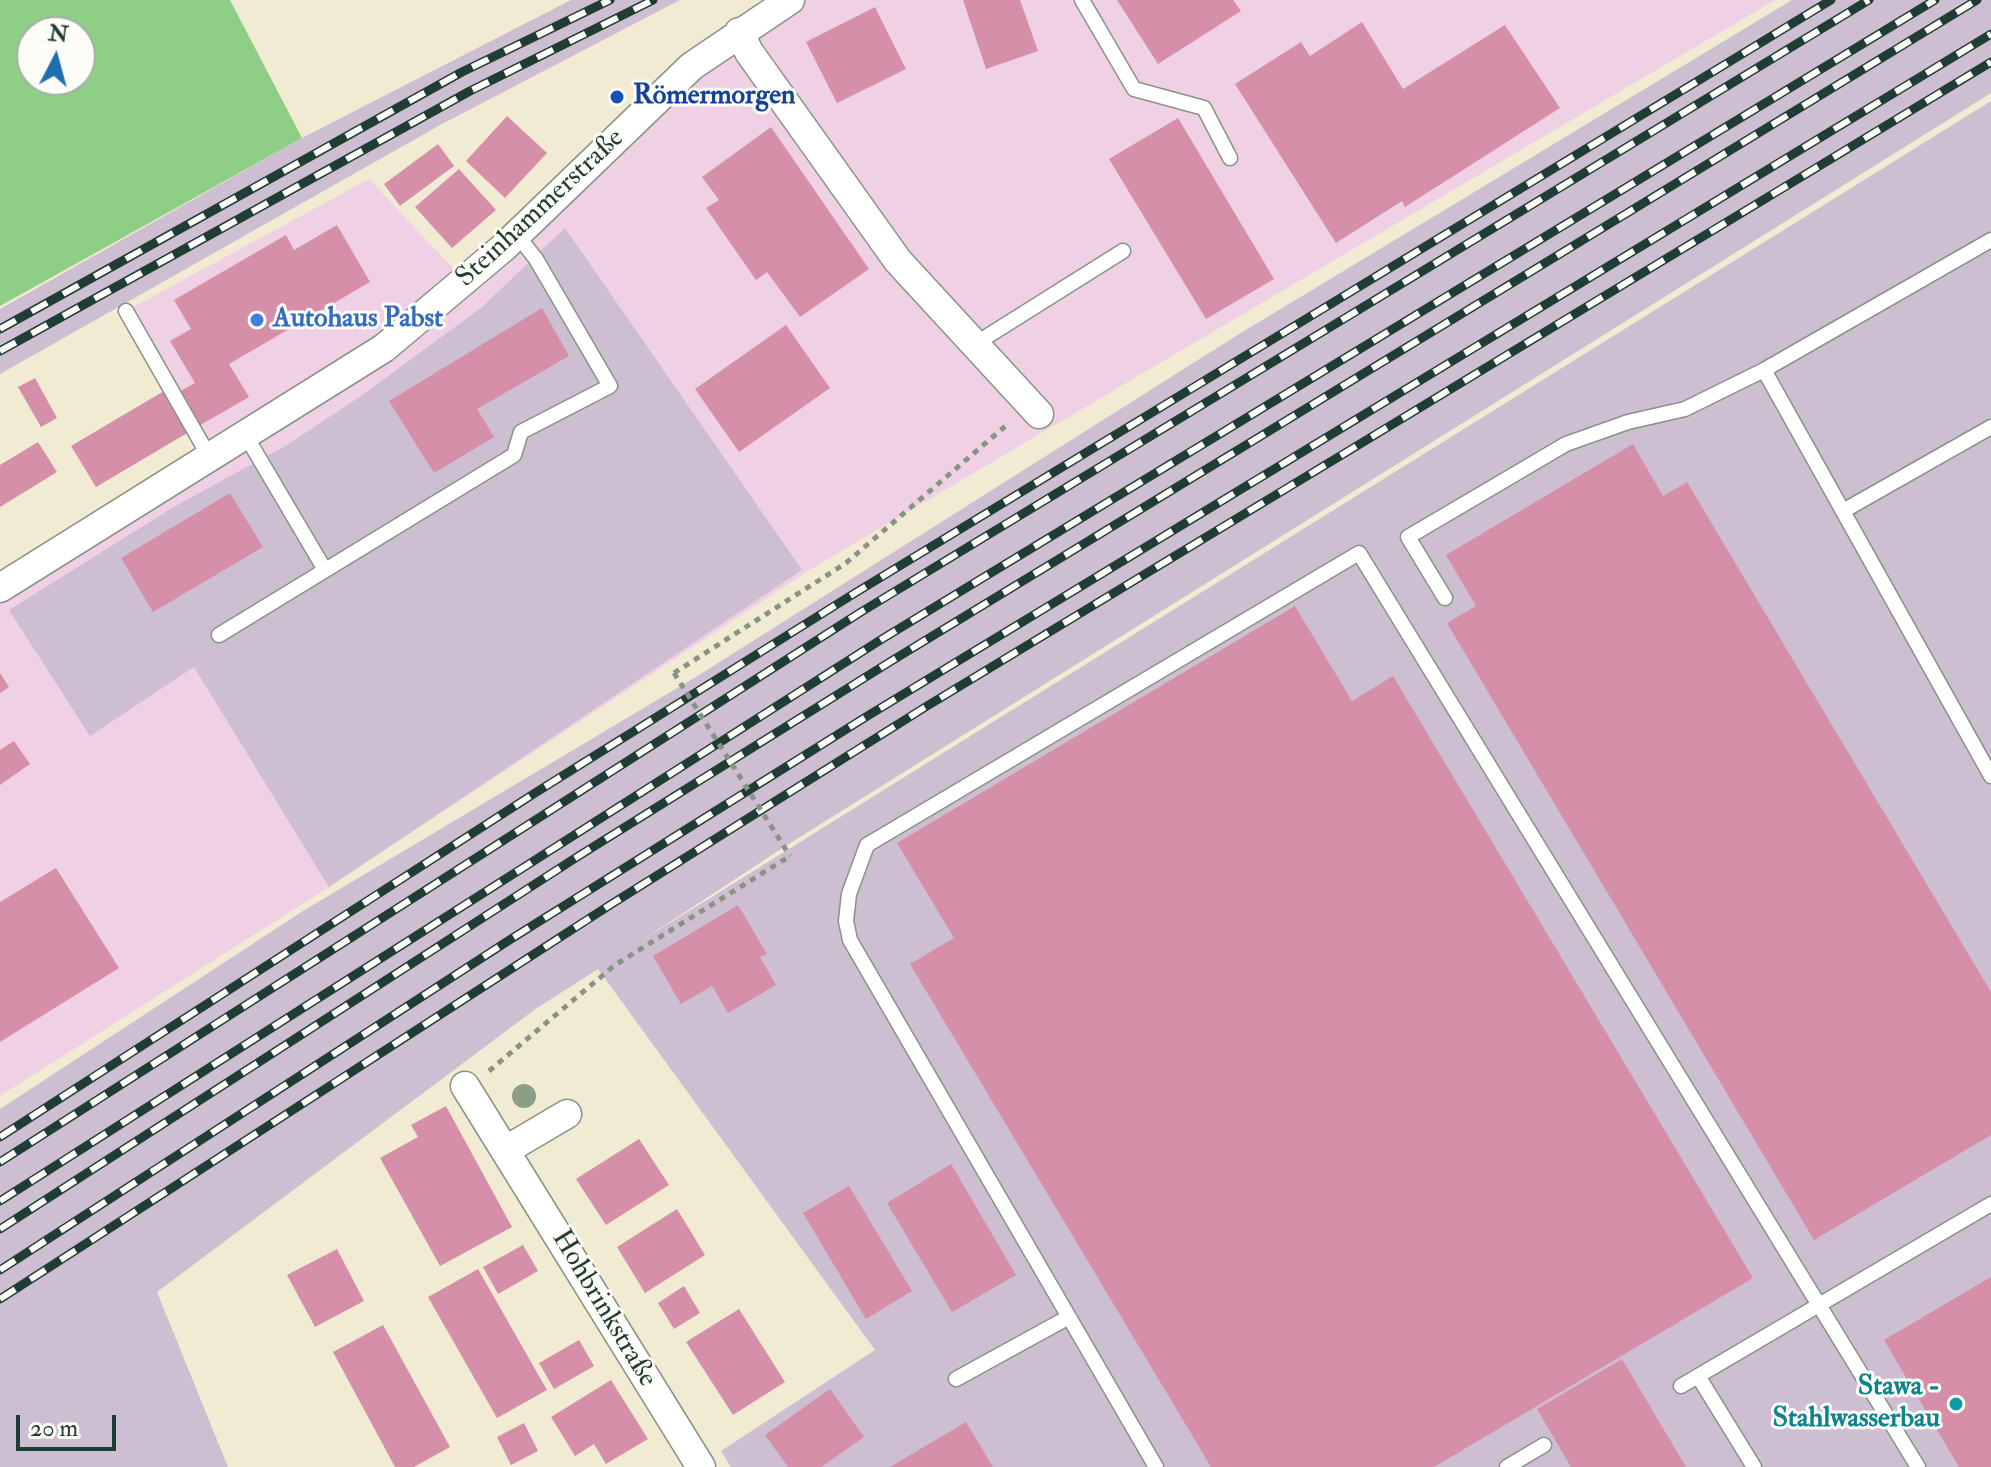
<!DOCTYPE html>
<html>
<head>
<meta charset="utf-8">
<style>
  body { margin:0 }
  #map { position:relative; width:1991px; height:1467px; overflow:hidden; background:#f0ebd2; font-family:"IM FELL Double Pica",serif }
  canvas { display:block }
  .north { position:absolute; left:16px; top:16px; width:80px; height:80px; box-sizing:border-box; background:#fdfcf7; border:2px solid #a4b0a9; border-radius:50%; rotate:6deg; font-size:22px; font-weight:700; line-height:32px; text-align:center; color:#1f3d34 }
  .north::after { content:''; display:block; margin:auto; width:28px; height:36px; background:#1f6fb2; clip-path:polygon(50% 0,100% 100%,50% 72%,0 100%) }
  .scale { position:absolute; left:16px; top:1415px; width:100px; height:36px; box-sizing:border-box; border:4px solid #1f3d34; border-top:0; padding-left:10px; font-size:24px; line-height:28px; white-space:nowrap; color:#1f3d34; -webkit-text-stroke:6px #fdfcf7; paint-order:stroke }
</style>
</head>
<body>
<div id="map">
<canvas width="1991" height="1467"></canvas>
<div class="north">N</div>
<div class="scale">20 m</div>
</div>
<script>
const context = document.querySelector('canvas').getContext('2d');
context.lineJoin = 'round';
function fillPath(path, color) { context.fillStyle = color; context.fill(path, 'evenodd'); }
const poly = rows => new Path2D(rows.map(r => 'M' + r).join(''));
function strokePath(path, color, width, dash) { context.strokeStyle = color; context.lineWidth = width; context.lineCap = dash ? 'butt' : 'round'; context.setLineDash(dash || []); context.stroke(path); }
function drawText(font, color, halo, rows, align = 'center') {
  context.font = font + ' "IM FELL Double Pica",serif'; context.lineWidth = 6; context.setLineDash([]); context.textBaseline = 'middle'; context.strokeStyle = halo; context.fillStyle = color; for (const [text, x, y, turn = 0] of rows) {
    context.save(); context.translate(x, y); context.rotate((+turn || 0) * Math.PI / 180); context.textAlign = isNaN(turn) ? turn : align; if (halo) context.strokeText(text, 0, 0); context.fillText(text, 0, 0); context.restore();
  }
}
fillPath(poly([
  [790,0,1775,0,811,569,329,887,0,1096,0,588,209,458,126,311,369,179,465,281,639,115]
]), '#f0d0e5');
fillPath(poly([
  [571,0,680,0,442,124,0,374,0,309,302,138],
  [1792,0,1991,0,1991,93,784,847,641,941,1991,101,1991,1467,731,1467,721,1451,875,1350,598,969,534,1010,157,1292,228,1467,0,1467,0,1109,303,911,699,675,1236,336],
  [565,228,802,570,329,887,194,667,90,736,9,610,172,508,287,445,361,396,481,308]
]), '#cebed2');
fillPath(poly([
  [0,0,230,0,302,138,0,306],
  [32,32,80,32,80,80,32,80]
]), '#8ece86');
fillPath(poly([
  [963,0,1020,0,1038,51,986,69],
  [1117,0,1233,0,1241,11,1158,64],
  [875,7,906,69,837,103,806,42],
  [1362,22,1403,89,1505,25,1560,108,1405,207,1402,201,1336,243,1235,84,1301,42,1310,56],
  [507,116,547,153,505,198,466,161],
  [1178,118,1274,279,1206,319,1109,159],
  [771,127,869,269,800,317,767,272,756,280,706,208,719,200,702,177],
  [438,144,454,166,400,206,384,184],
  [459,169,496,210,452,248,415,207],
  [337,225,370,282,229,364,249,397,197,427,177,393,195,383,170,341,191,329,174,300,286,235,294,250],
  [542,308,569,356,477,409,494,437,434,473,389,401],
  [786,325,830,388,739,452,695,389],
  [35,378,57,418,41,427,18,387],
  [164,391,189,432,96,487,71,446],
  [38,442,57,472,0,507,0,465],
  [1633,444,1663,496,1687,482,1991,992,1991,1135,1814,1240,1447,623,1476,606,1446,555],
  [230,493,263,547,153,612,121,558],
  [1295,606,1352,701,1393,676,1753,1278,1434,1467,1211,1467,910,964,954,938,897,843],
  [0,673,9,687,0,693],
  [14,741,30,764,0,785,0,750],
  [56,868,119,968,0,1042,0,902],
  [738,905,767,954,760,957,776,985,728,1013,712,986,681,1004,653,956],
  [446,1106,512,1227,440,1266,380,1158,418,1137,411,1125],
  [639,1139,669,1185,606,1225,576,1179],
  [951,1164,1016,1275,952,1312,887,1203],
  [849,1186,912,1291,866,1319,803,1213],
  [677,1209,705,1255,645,1293,617,1247],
  [523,1245,538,1271,498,1294,483,1267],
  [337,1249,364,1301,315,1327,287,1275],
  [478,1269,547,1390,497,1418,428,1297],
  [1991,1277,1991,1467,1959,1467,1884,1340],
  [684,1286,700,1313,674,1329,658,1303],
  [739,1309,785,1382,733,1415,686,1342],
  [383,1325,450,1447,414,1467,395,1467,333,1352],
  [579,1340,594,1366,554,1389,539,1363],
  [1622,1359,1686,1467,1571,1467,1537,1409],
  [611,1380,648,1439,606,1464,594,1444,575,1456,551,1417],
  [830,1389,864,1437,821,1467,788,1467,765,1435],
  [966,1422,993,1467,890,1467],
  [524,1423,538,1451,511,1465,497,1437]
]), '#d68fa8');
const lane = poly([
  [1082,0,1134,89,1204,108,1230,158],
  [126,311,210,458],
  [975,344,1123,251],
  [1764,370,1991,776],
  [246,436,325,570],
  [1843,511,1991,427],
  [1445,598,1408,537,1566,444,1628,422,1685,409,1764,370,1991,240],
  [219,635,514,455,521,432,610,386,536,259,517,235],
  [1698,1376,1754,1467],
  [956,1379,1067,1318],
  [1681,1386,1991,1204],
  [1156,1467,850,940,846,921,849,894,867,845,1359,553,1918,1467],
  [1507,1467,1544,1445]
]);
const street = poly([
  [739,32,749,52,898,261,1039,414],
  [0,588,384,348,504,247,692,66,790,0],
  [465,1086,701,1467],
  [506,1150,567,1114]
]);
strokePath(lane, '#889483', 17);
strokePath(street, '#889483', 31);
strokePath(poly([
  [674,673,846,563,1009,423],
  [489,1071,615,965,790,856]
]), '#889483', 5, [6, 6]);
strokePath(lane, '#fff', 14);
strokePath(street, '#fff', 28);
const rail = poly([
  [0,329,462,72,610,0],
  [0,351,470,91,653,0],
  [0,1137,535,793,855,593,1831,0],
  [0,1162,861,612,1869,0],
  [0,1201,882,639,1935,0],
  [0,1229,577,857,893,660,1977,0],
  [0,1270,511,939,869,715,1991,34],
  [0,1299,610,905,927,706,1991,62]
]);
strokePath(rail, '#1f3d34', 9);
strokePath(rail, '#fdfcf7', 6, [18]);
strokePath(poly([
  [674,673,790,856]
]), '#889483', 5, [6, 6]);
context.fillStyle = '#8c9f86';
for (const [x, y] of [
  [524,1096]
]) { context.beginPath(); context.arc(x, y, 12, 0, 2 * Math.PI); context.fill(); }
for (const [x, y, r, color] of [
  [617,97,8,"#1a4fb4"],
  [257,320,8,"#3f7fe0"],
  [1956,1404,8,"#0f9aa8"]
]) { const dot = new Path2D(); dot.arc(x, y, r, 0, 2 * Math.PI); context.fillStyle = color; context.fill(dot); strokePath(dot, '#fdfcf7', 3); }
drawText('bold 28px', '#164399', '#fdfcf7', [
  ["Römermorgen",633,97]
], 'left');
drawText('28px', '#1f3d34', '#fdfcf7', [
  ["Steinhammerstraße",541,209,-43],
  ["Hohbrinkstraße",603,1309,59]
]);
drawText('bold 28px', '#366cbe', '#fdfcf7', [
  ["Autohaus Pabst",273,320]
], 'left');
drawText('bold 28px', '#0d838f', '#fdfcf7', [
  ["Stawa -",1940,1388],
  ["Stahlwasserbau",1940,1420]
], 'right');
</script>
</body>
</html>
